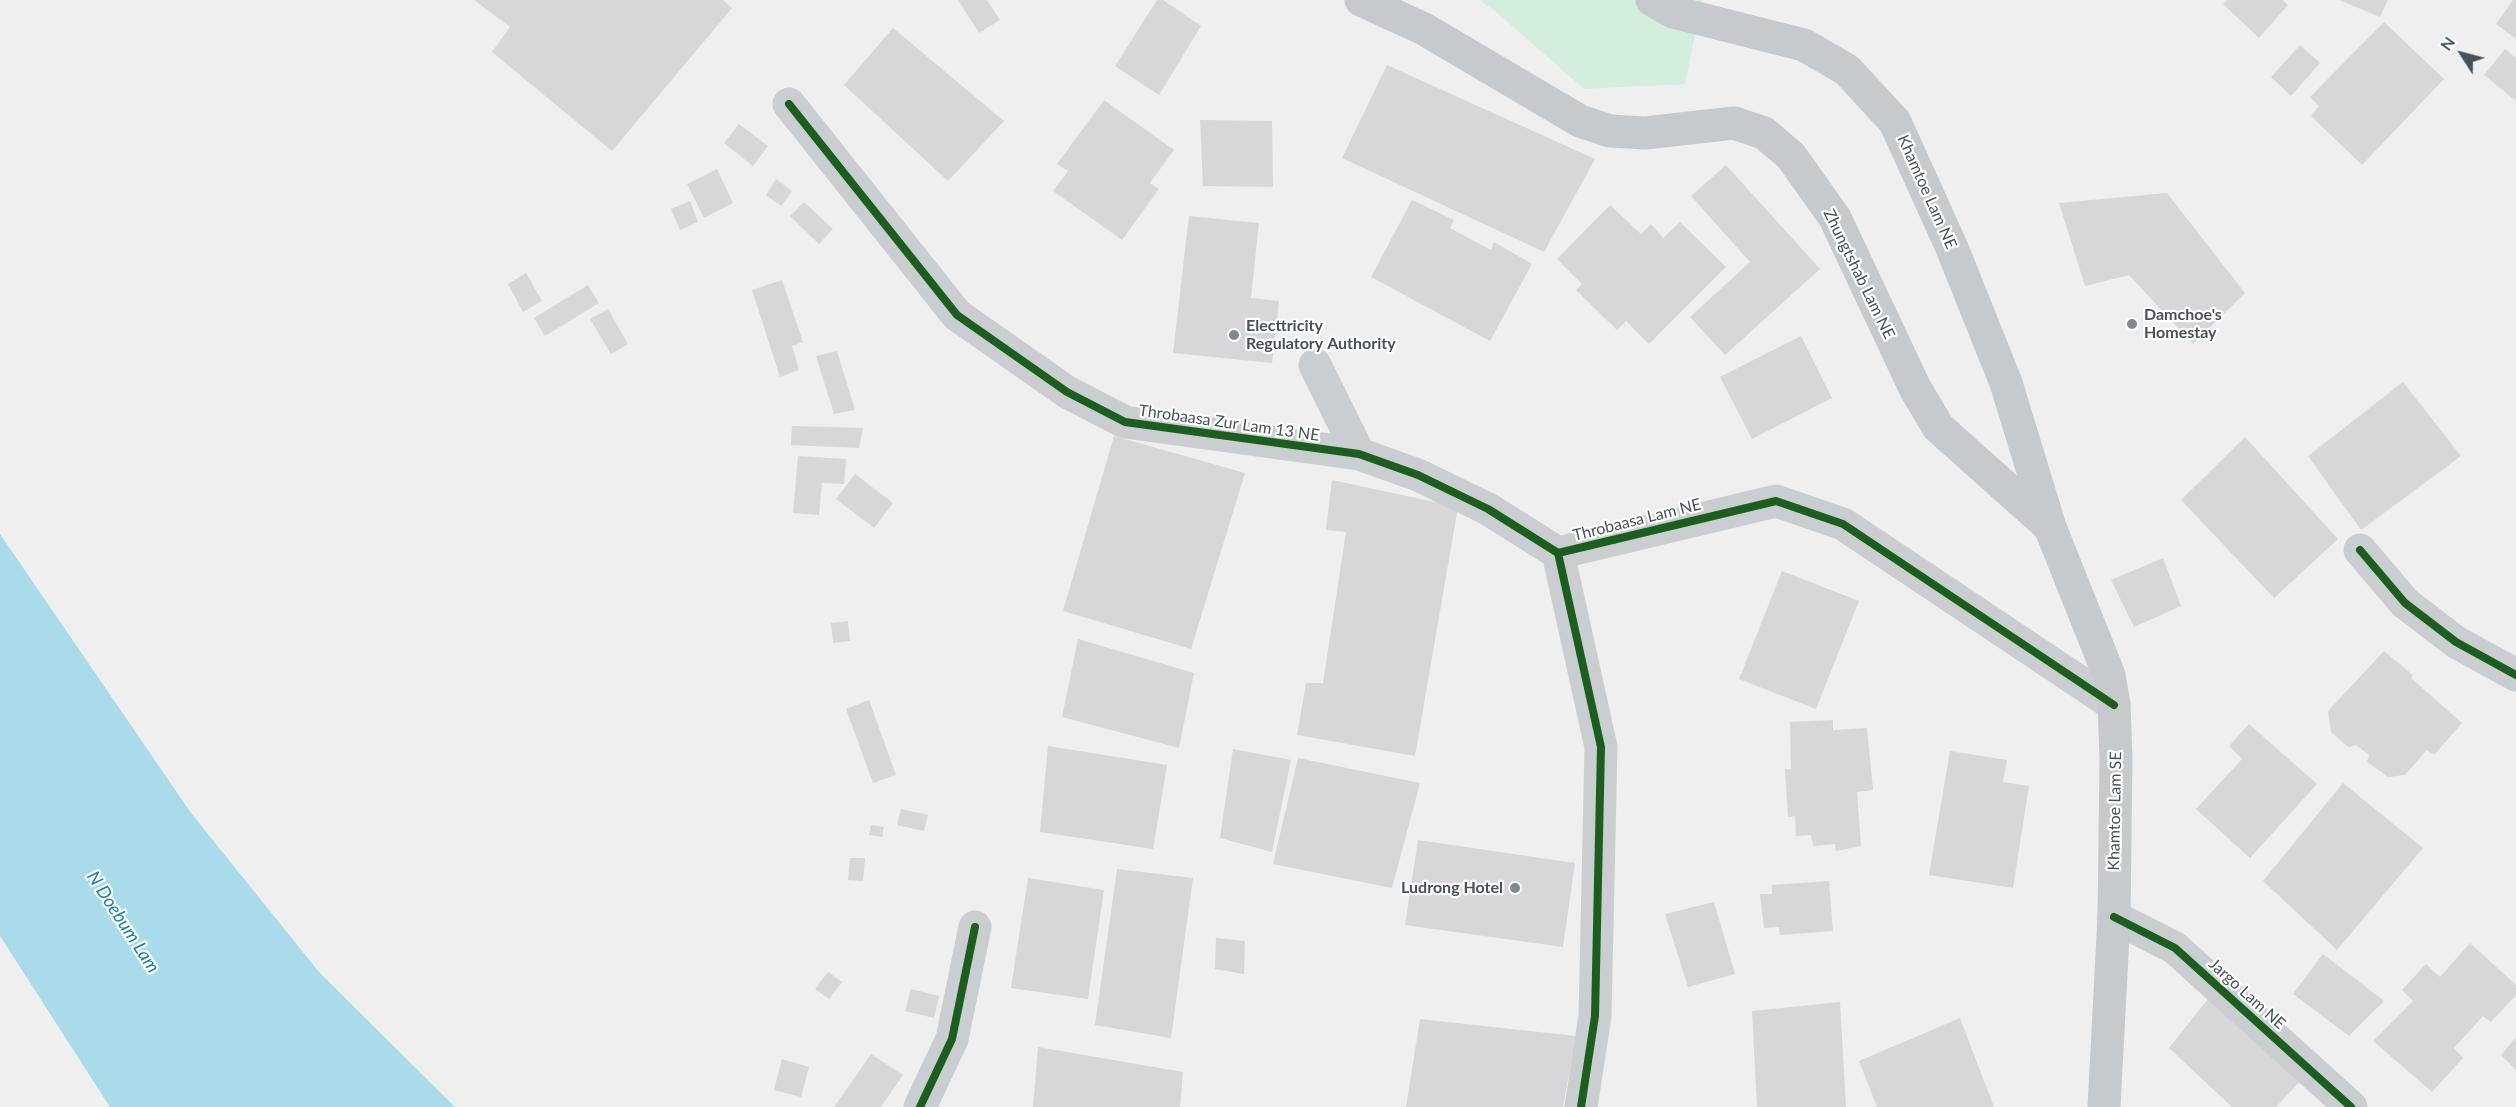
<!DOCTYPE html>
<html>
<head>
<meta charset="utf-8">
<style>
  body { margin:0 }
  #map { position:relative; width:2516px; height:1107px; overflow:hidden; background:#f0efef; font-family:Lato,sans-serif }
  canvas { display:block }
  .north { position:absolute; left:2432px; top:24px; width:60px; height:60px; -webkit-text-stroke:4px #fff; paint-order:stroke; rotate:306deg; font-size:16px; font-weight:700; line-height:24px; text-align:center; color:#47515b }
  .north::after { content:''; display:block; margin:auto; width:21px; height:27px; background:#47515b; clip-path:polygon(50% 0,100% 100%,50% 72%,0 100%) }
</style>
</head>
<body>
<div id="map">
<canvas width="2516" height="1107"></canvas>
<div class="north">N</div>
</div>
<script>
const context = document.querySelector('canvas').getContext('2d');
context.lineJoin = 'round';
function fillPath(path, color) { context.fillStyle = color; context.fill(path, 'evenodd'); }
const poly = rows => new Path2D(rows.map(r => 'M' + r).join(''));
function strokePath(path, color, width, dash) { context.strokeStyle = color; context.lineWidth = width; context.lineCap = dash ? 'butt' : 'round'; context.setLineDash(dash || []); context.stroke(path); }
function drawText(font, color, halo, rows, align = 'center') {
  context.font = font + ' Lato,sans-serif'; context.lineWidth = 4.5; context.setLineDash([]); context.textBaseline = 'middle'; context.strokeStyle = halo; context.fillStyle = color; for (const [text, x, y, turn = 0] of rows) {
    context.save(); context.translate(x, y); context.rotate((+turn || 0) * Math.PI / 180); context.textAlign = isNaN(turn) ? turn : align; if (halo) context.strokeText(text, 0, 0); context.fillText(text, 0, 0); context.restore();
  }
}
fillPath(poly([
  [1479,0,1702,0,1685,84,1584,89,1495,11]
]), '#d4eede');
fillPath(poly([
  [0,534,191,813,319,972,455,1107,110,1107,0,936]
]), '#aadbea');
fillPath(poly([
  [474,0,723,0,732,8,612,151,492,52,510,27],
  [958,0,987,0,1000,20,979,33],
  [1157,0,1163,0,1201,26,1159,95,1115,66],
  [2227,0,2283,0,2288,5,2259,38,2223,4],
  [2339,0,2388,0,2380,17],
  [2513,0,2516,0,2516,39,2496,24],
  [2384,22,2444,79,2362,165,2311,116,2319,106,2310,97],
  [893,28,1004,121,948,181,844,85],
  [2300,45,2320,63,2291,96,2271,77],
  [2505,49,2516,58,2516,101,2484,75],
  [1387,65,1595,159,1544,252,1342,158],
  [1104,100,1174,150,1150,183,1159,189,1122,240,1053,191,1068,171,1057,164],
  [1200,120,1272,121,1273,187,1203,186],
  [739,124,768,146,753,166,724,143],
  [1726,165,1820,269,1725,355,1690,317,1750,262,1691,196],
  [717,169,733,203,704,218,687,184],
  [776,179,792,191,781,206,766,195],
  [2167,193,2245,293,2193,344,2129,275,2085,286,2059,203],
  [1412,200,1454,220,1450,228,1491,250,1494,242,1532,264,1490,341,1371,277],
  [690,201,698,222,680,230,671,209],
  [804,202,833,229,819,244,790,216],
  [1610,205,1641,234,1651,224,1663,238,1680,222,1726,267,1649,344,1626,321,1617,330,1576,290,1582,284,1557,259],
  [1189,216,1259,223,1251,298,1279,301,1272,363,1173,353],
  [526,273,542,301,523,312,508,284],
  [782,280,803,342,792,346,799,370,780,377,752,290],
  [588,285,599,303,545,336,534,318],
  [608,309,628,344,611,354,590,319],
  [1801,336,1832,398,1752,439,1720,377],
  [837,351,855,410,834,414,816,356],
  [2403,382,2461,456,2361,530,2308,456],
  [792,426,863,428,859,448,791,445],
  [1114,436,1245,473,1191,649,1063,611],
  [2245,437,2338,539,2274,598,2181,500],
  [798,456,846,459,844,484,822,483,819,515,793,513],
  [855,474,893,503,874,528,836,499],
  [1332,480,1458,507,1415,756,1297,735,1306,683,1323,683,1346,532,1326,530],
  [2163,558,2181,606,2134,627,2111,580],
  [1782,571,1859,601,1816,709,1739,679],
  [848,621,850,641,833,643,831,623],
  [1078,639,1194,673,1179,748,1062,717],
  [2384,651,2413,675,2411,678,2462,723,2434,755,2427,750,2405,775,2388,777,2367,762,2369,755,2356,745,2348,747,2331,732,2328,711],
  [869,700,896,775,873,783,846,709],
  [1833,720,1833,730,1867,728,1873,790,1857,792,1861,846,1836,851,1835,844,1813,846,1811,835,1796,836,1795,816,1788,817,1785,769,1791,769,1790,722],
  [2249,724,2317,784,2250,858,2196,809,2242,759,2229,746],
  [1048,746,1167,765,1153,849,1040,832],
  [1233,749,1291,760,1272,852,1220,838],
  [1950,751,2007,760,2003,782,2029,786,2013,888,1929,875],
  [1298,758,1420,783,1392,888,1273,864],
  [2343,783,2423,848,2337,950,2263,881],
  [901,809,928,815,924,831,897,825],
  [871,825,884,827,882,837,869,835],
  [1418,840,1575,863,1563,947,1405,925],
  [850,858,865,858,863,881,848,880],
  [1117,869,1193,878,1171,1038,1095,1025],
  [1028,878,1104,890,1088,999,1011,988],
  [1829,881,1833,931,1780,935,1779,927,1764,928,1760,894,1772,894,1772,885],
  [1714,902,1735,974,1688,987,1665,914],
  [1216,938,1245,941,1244,974,1215,969],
  [2470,943,2516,985,2516,995,2491,1022,2483,1016,2454,1048,2463,1058,2432,1092,2373,1041,2413,1001,2402,990,2426,964,2440,977],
  [2323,954,2384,1001,2349,1036,2293,994],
  [828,972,842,982,829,999,815,989],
  [911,989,939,996,934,1018,905,1011],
  [2212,994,2303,1078,2276,1107,2232,1107,2169,1048],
  [1840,1002,1846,1107,1757,1107,1752,1011],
  [1960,1018,1994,1107,1877,1107,1859,1061],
  [1420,1019,1576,1036,1563,1107,1406,1107],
  [2516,1037,2516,1070,2501,1055],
  [1038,1047,1183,1072,1180,1107,1033,1107],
  [871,1054,903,1075,881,1107,834,1107],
  [782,1059,809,1067,801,1097,774,1090]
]), '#d7d7d9');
strokePath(poly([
  [789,104,957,315,1067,392,1125,422,1359,454,1418,475,1488,509,1558,553],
  [1315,365,1359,454],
  [2360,550,2405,603,2456,642,2516,675],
  [1558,553,1776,501,1843,524,2114,705],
  [1558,553,1601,747,1595,1016,1581,1107],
  [2114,917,2175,948,2351,1107],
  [920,1107,952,1039,975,927]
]), '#cbced0', 33);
strokePath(poly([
  [1361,0,1424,29,1580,121,1610,131,1645,133,1734,123,1764,133,1791,156,1835,218,1915,388,1938,427,2050,527],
  [1652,0,1673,12,1804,45,1847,70,1895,122,1952,248,2006,383,2050,527,2109,675,2114,705,2116,758,2114,917,2104,1107]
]), '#c6cacd', 33);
strokePath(poly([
  [789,104,957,315,1067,392,1125,422,1359,454,1418,475,1488,509,1558,553],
  [2360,550,2405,603,2456,642,2516,675],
  [1558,553,1776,501,1843,524,2114,705],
  [1558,553,1601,747,1595,1016,1581,1107],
  [2114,917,2175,948,2351,1107],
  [920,1107,952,1039,975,927]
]), '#1b5e20', 8);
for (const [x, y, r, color] of [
  [2132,324,6,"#82888f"],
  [1234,335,6,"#82888f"],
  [1515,888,6,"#82888f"]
]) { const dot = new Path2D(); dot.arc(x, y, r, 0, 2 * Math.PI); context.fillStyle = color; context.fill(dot); strokePath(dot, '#fff', 2); }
drawText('16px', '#47515b', '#fff', [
  ["Khamtoe Lam NE",1927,192,66],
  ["Zhungtshab Lam NE",1859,274,64],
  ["Throbaasa Zur Lam 13 NE",1229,423,8],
  ["Throbaasa Lam NE",1637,520,-14],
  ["Khamtoe Lam SE",2115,811,-89],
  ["Jargo Lam NE",2247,994,42]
]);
drawText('bold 16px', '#47515b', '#fff', [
  ["Damchoe's",2144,315],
  ["Homestay",2144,333],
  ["Electtricity",1246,326],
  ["Regulatory Authority",1246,344],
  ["Ludrong Hotel",1503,888,"right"]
], 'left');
drawText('italic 18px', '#1280a3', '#fff', [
  ["N Doebum Lam",123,922,57]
]);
</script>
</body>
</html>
